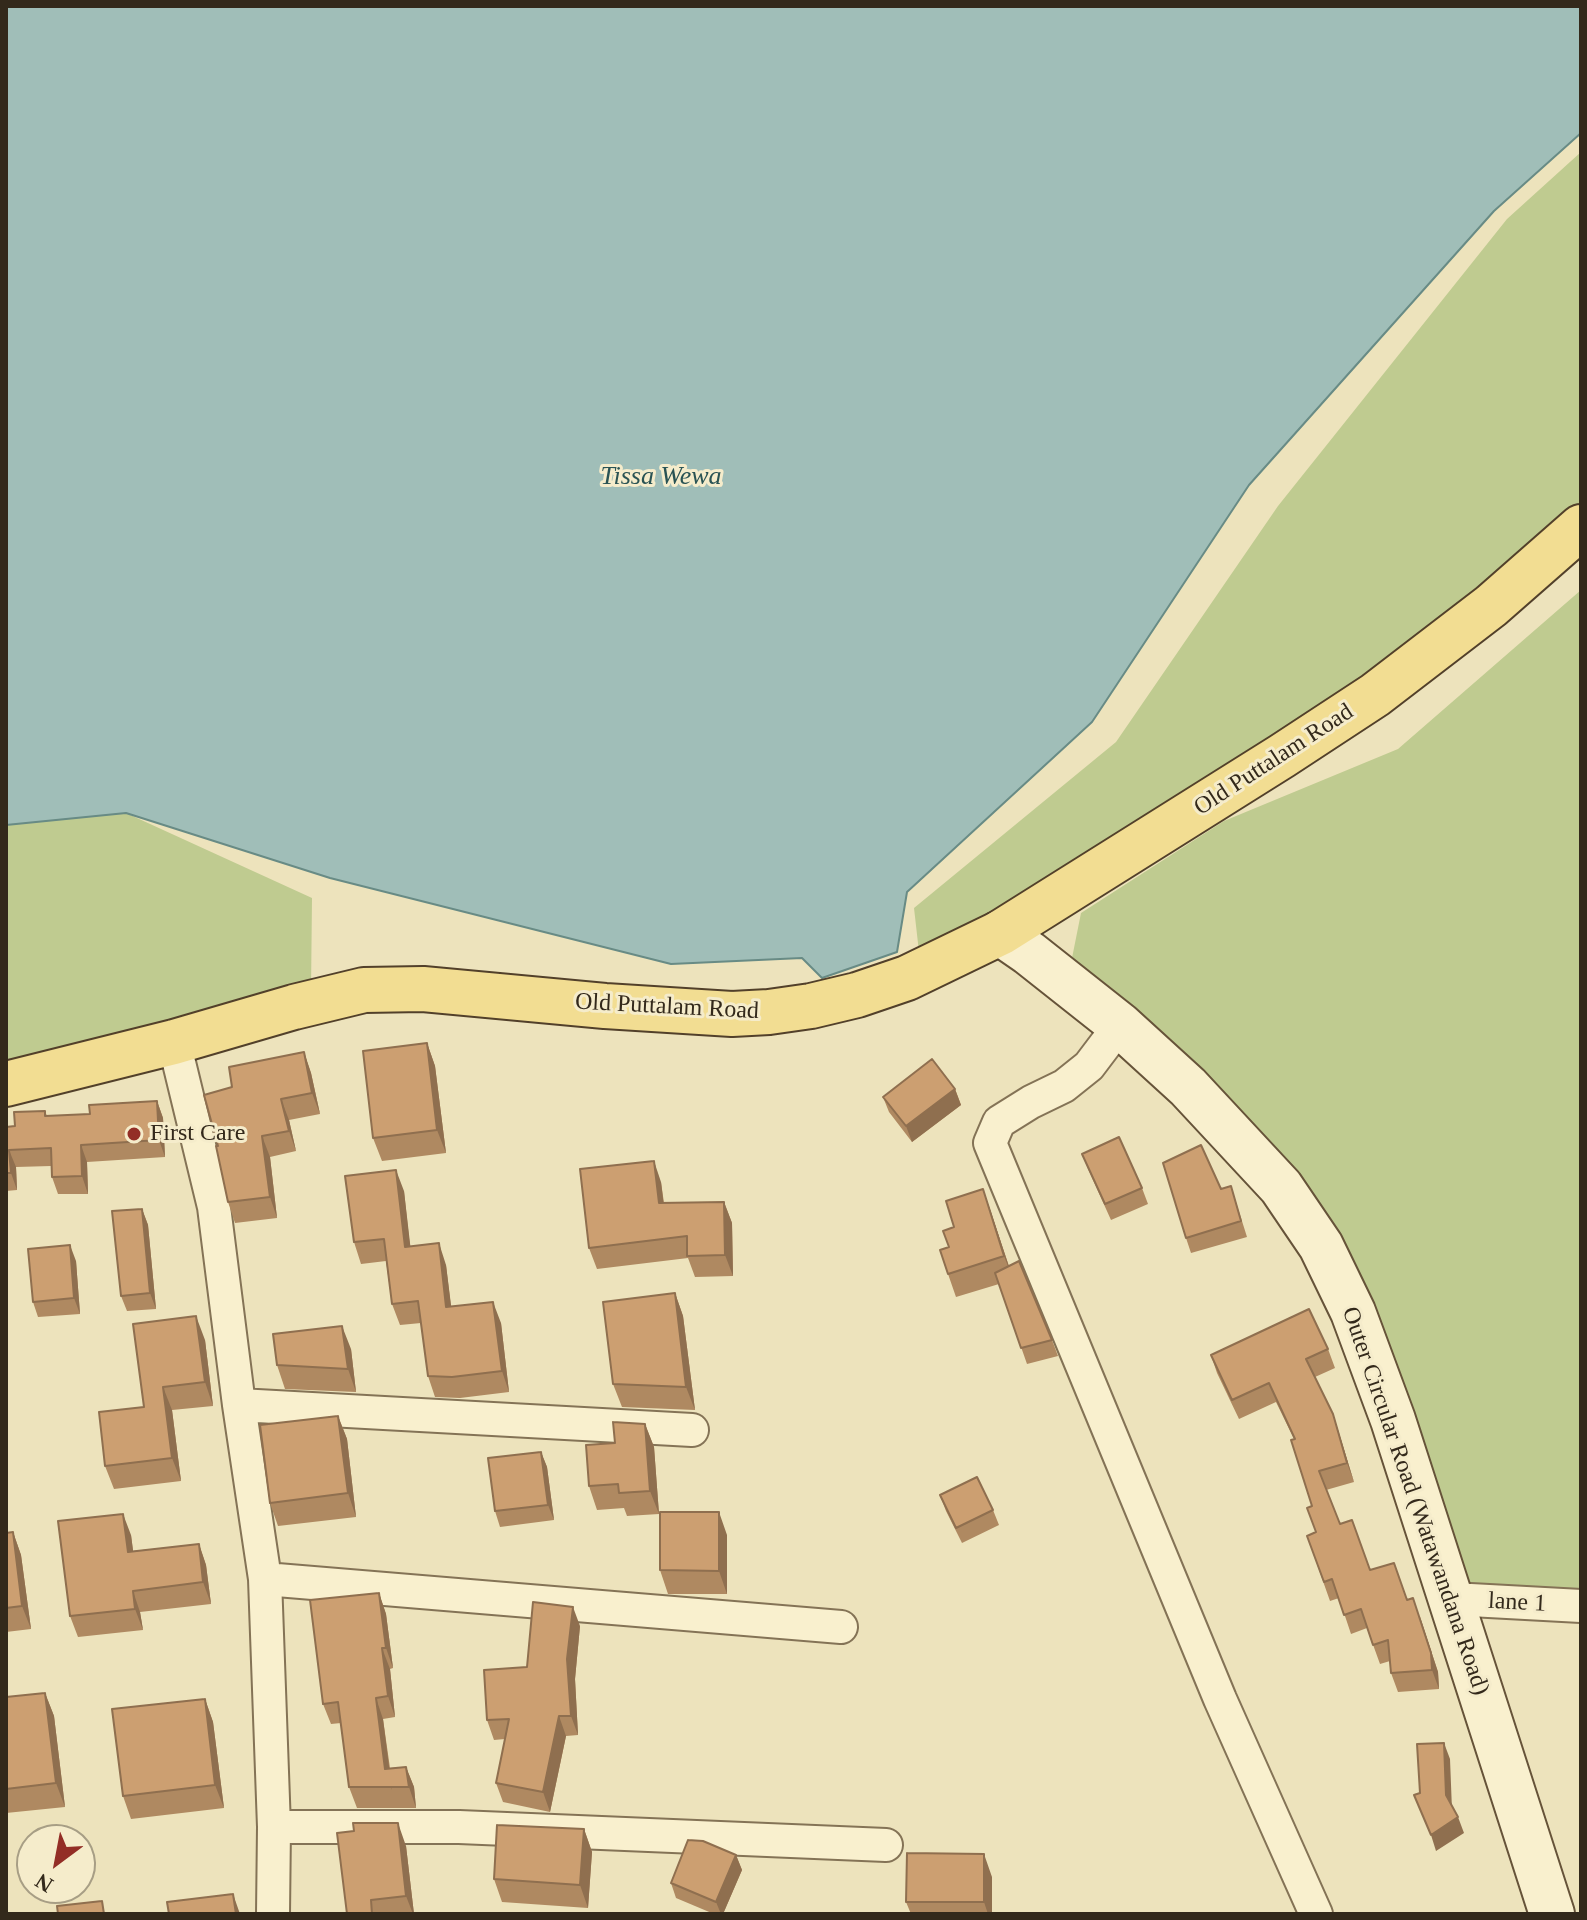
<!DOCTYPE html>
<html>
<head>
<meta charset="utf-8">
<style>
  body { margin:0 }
  #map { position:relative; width:1587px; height:1920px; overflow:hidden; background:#ede3bc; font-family:Georgia,serif }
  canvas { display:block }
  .frame { position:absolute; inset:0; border:8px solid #33291b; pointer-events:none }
  .north { position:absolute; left:16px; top:1824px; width:80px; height:80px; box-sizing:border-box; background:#f5eccb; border:2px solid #a79e85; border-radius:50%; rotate:212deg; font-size:22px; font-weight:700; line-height:32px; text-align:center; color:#33291b }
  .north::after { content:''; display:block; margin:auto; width:28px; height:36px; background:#932e26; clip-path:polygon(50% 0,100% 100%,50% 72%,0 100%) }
</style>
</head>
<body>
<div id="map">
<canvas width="1587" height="1920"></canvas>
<div class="frame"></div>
<div class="north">N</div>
</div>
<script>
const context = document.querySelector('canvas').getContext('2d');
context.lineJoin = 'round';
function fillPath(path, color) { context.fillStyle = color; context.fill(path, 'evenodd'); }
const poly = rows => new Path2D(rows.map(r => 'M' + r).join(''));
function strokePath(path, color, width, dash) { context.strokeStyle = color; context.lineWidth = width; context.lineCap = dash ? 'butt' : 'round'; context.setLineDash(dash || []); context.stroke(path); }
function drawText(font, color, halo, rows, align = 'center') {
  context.font = font + ' Georgia,serif'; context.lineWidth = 6; context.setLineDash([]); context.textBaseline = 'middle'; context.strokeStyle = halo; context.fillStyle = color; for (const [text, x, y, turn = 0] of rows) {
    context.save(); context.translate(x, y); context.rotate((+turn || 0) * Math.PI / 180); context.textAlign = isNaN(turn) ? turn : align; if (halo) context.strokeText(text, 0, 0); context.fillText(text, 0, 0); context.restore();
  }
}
fillPath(poly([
  [1581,152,1581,506,1458,618,995,914,919,952,914,908,1116,742,1278,506,1507,219],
  [1581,590,1581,1593,1472,1593,1388,1345,1343,1244,1277,1149,1215,1085,1072,958,1081,913,1224,821,1398,749],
  [126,813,312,898,311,991,6,1068,6,825]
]), '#bfcb90');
const water = poly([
  [6,6,1581,6,1581,133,1494,211,1249,485,1092,722,907,892,897,952,822,978,802,958,671,964,330,878,126,813,6,825,6,6]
]);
fillPath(water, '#a0beb8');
strokePath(water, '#688b85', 2);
const street = poly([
  [1120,1025,1089,1066,1064,1086,1031,1102,999,1122,990,1143,1220,1699,1316,1914],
  [174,1042,214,1207,239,1405,265,1579,274,1827,273,1914],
  [239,1405,692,1430],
  [265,1579,841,1627],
  [1452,1599,1581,1606],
  [274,1827,459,1827,886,1845]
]);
const secondary = poly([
  [1000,933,1029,953,1120,1025,1188,1087,1281,1187,1321,1246,1353,1312,1393,1420,1552,1914]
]);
const primary = poly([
  [6,1084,174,1042,294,1007,364,990,423,989,605,1006,732,1014,769,1012,811,1006,857,995,907,978,1000,933,1282,756,1375,695,1491,606,1581,527]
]);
strokePath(street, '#847356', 36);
strokePath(secondary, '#665339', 48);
strokePath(primary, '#52402a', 48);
strokePath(street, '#f9f0ce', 32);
strokePath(secondary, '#f9f0ce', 44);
strokePath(primary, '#f2dd92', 44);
fillPath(poly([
  [427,1043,435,1066,446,1153,382,1161,373,1138],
  [304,1052,311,1073,320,1114,289,1120,296,1151,270,1157,277,1218,235,1223,228,1202,232,1087],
  [955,1089,961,1105,912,1142,889,1112,883,1097],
  [157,1101,163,1118,165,1157,87,1162,88,1194,58,1194,52,1177,51,1166,16,1167,17,1190,6,1191,6,1127,15,1126,45,1111,47,1116,90,1114],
  [1082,1154,1142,1188,1148,1204,1111,1220,1088,1169],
  [661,1182,664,1203,724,1202,732,1223,733,1276,695,1277,688,1258,597,1269,589,1248],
  [1231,1186,1247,1237,1191,1253,1186,1238,1221,1189],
  [983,1189,1009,1266,1052,1340,1058,1356,1027,1364,999,1284,956,1297,948,1274,949,1247,954,1227],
  [404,1191,410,1247,446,1265,451,1307,501,1323,509,1392,460,1398,435,1397,428,1376,421,1323,400,1325,392,1304,386,1261,361,1264,354,1242],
  [142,1209,148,1225,156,1309,127,1311,121,1296],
  [76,1261,80,1314,38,1317,33,1302],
  [675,1293,683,1316,695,1410,622,1407,613,1384],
  [205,1340,213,1406,172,1410,181,1481,114,1489,105,1466,144,1407],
  [351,1349,356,1392,285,1389,277,1365],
  [1328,1349,1335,1368,1315,1377,1333,1414,1354,1482,1326,1490,1340,1524,1370,1570,1407,1600,1420,1617,1438,1672,1439,1689,1398,1692,1391,1673,1390,1661,1380,1664,1367,1628,1351,1634,1339,1598,1330,1601,1307,1536,1316,1532,1312,1506,1294,1439,1276,1402,1239,1419,1217,1373,1211,1355],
  [338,1416,347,1439,356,1517,278,1526,270,1503],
  [645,1424,654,1447,659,1514,627,1516,624,1508,597,1510,589,1486,615,1443],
  [541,1452,547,1467,554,1520,500,1527,495,1511],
  [940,1495,993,1510,999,1525,962,1543,946,1511],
  [13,1532,21,1555,31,1629,6,1632,6,1533],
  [131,1535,133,1551,199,1544,206,1565,211,1604,140,1612,143,1630,78,1637,70,1616],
  [727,1535,727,1594,668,1594,660,1570],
  [379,1593,386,1614,393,1668,390,1669,395,1717,383,1719,390,1768,406,1767,414,1787,416,1808,357,1808,349,1787,341,1723,331,1724,323,1704],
  [580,1626,575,1679,578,1735,566,1736,550,1812,503,1802,496,1783,505,1739,494,1740,487,1720,527,1667],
  [45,1693,54,1716,65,1807,6,1813,6,1697],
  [205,1699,213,1722,224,1808,131,1819,123,1796],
  [584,1829,592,1852,588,1908,502,1902,494,1879],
  [406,1846,414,1914,347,1914],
  [736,1855,742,1870,723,1914,714,1914,676,1898,671,1883],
  [992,1877,992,1914,911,1914,906,1902]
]), '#af8961');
fillPath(poly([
  [427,1043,435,1066,446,1153,437,1130],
  [304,1052,311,1073,320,1114,312,1093],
  [955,1089,961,1105,912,1142,906,1126],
  [281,1099,289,1120,296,1151,289,1131],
  [157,1101,163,1118,165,1157,159,1140],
  [262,1136,270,1157,277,1218,270,1197],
  [81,1145,87,1162,88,1194,82,1176],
  [9,1150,16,1167,17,1190,11,1173],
  [654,1161,661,1182,666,1224,659,1203],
  [396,1170,404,1191,413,1269,405,1247],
  [983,1189,991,1212,1013,1279,1004,1256],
  [724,1202,732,1223,733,1276,725,1255],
  [142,1209,148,1225,156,1309,150,1293],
  [439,1243,446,1265,454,1329,446,1307],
  [70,1245,76,1261,80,1314,74,1298],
  [675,1293,683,1316,695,1410,686,1387],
  [493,1302,501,1323,509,1392,502,1371],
  [196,1316,205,1340,213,1406,205,1382],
  [342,1326,351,1349,356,1392,348,1369],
  [163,1387,172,1410,181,1481,172,1458],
  [1333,1414,1339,1433,1354,1482,1347,1463],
  [338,1416,347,1439,356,1517,348,1493],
  [645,1424,654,1447,659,1514,650,1491],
  [541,1452,547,1467,554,1520,548,1505],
  [719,1512,727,1535,727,1594,719,1571],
  [123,1514,131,1535,136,1573,128,1552],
  [13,1532,21,1555,31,1629,22,1606],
  [199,1544,206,1565,211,1604,203,1582],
  [133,1591,140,1612,143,1630,135,1609],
  [379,1593,386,1614,393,1668,386,1648],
  [573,1607,580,1626,575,1679,578,1735,571,1716,567,1659],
  [1420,1617,1438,1672,1439,1689,1432,1670],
  [382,1648,390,1669,395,1717,388,1696],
  [45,1693,54,1716,65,1807,56,1783],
  [376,1698,383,1719,392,1790,385,1769],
  [205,1699,213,1722,224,1808,215,1785],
  [559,1716,566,1736,550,1812,543,1792],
  [1444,1743,1450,1759,1452,1810,1446,1795],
  [406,1767,414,1787,416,1808,409,1787],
  [1458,1817,1464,1833,1436,1851,1431,1835],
  [398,1823,406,1846,414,1914,413,1914,406,1896],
  [584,1829,592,1852,588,1908,580,1885],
  [984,1854,992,1877,992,1914,988,1914,984,1902],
  [736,1855,742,1870,723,1914,721,1914,716,1902],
  [233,1894,240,1914,236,1914]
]), '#8f6f4f');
const building = poly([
  [427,1043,437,1130,373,1138,363,1051,427,1043],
  [304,1052,312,1093,281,1099,289,1131,262,1136,270,1197,228,1202,216,1146,218,1146,204,1095,232,1087,229,1067,304,1052],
  [932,1059,955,1089,906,1126,883,1097,932,1059],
  [157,1101,159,1140,81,1145,82,1176,52,1177,51,1148,9,1150,11,1173,6,1173,6,1127,15,1126,14,1112,45,1111,45,1116,90,1114,89,1105,157,1101],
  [1119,1137,1142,1188,1105,1204,1082,1154,1119,1137],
  [1201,1145,1221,1189,1231,1186,1241,1221,1186,1238,1163,1163,1201,1145],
  [654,1161,659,1203,724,1202,725,1255,687,1256,687,1236,589,1248,580,1169,654,1161],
  [396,1170,405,1247,439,1243,446,1307,493,1302,502,1371,452,1377,428,1376,418,1301,392,1304,384,1239,354,1242,345,1176,396,1170],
  [983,1189,1004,1256,948,1274,940,1250,949,1247,943,1231,954,1227,946,1201,983,1189],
  [142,1209,150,1293,121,1296,112,1211,142,1209],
  [70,1245,74,1298,33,1302,28,1249,70,1245],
  [1019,1261,1052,1340,1021,1348,995,1273,1019,1261],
  [675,1293,686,1387,613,1384,603,1302,675,1293],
  [1309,1309,1328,1349,1306,1359,1333,1414,1347,1463,1319,1471,1340,1524,1352,1520,1370,1570,1394,1563,1407,1600,1413,1598,1431,1653,1432,1670,1391,1673,1388,1640,1373,1645,1361,1609,1344,1615,1332,1579,1324,1582,1307,1536,1316,1532,1307,1508,1312,1506,1291,1440,1295,1439,1269,1383,1232,1400,1211,1355,1309,1309],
  [196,1316,205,1382,163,1387,172,1458,105,1466,99,1412,144,1407,133,1324,196,1316],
  [342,1326,348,1369,277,1365,273,1334,342,1326],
  [338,1416,348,1493,270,1503,260,1425,338,1416],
  [613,1422,645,1424,650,1491,619,1493,618,1484,589,1486,586,1445,615,1443,613,1422],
  [541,1452,548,1505,495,1511,488,1458,541,1452],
  [977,1477,993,1510,956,1528,940,1495,977,1477],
  [660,1512,719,1512,719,1571,660,1570,660,1512],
  [123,1514,128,1552,199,1544,203,1582,133,1591,135,1609,70,1616,58,1521,123,1514],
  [13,1532,22,1606,6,1608,6,1533,13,1532],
  [379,1593,386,1648,382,1648,388,1696,376,1698,385,1769,406,1767,409,1787,349,1787,338,1702,323,1704,310,1600,379,1593],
  [533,1602,573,1607,567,1659,571,1716,559,1716,543,1792,496,1783,509,1719,487,1720,484,1670,527,1667,533,1602],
  [45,1693,56,1783,6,1789,6,1697,45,1693],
  [205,1699,215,1785,123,1796,112,1709,205,1699],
  [1444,1743,1446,1795,1458,1817,1431,1835,1414,1795,1420,1793,1417,1744,1444,1743],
  [353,1823,398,1823,406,1896,371,1900,372,1914,347,1914,337,1833,354,1831,353,1823],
  [497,1825,584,1829,580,1885,494,1879,497,1825],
  [688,1840,703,1841,736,1855,716,1902,671,1883,688,1840],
  [907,1853,984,1854,984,1902,906,1902,907,1853],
  [233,1894,236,1914,169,1914,167,1902,233,1894],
  [102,1901,104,1914,58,1914,57,1906,102,1901]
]);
fillPath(building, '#cc9f71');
strokePath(building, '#8f6f4f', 2);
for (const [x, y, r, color] of [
  [134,1134,8,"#932e26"]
]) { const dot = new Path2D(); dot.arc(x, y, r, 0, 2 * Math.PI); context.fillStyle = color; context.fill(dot); strokePath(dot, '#f5eccb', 3); }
drawText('24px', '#33291b', '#f5eccb', [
  ["Old Puttalam Road",1274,760,-33],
  ["Old Puttalam Road",667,1007,3],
  ["Outer Circular Road (Watawandana Road)",1415,1501,71],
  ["lane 1",1517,1603,3]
]);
drawText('24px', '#33291b', '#f5eccb', [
  ["First Care",150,1134]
], 'left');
drawText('italic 26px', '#295354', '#f5eccb', [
  ["Tissa Wewa",661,477]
]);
</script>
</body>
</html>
